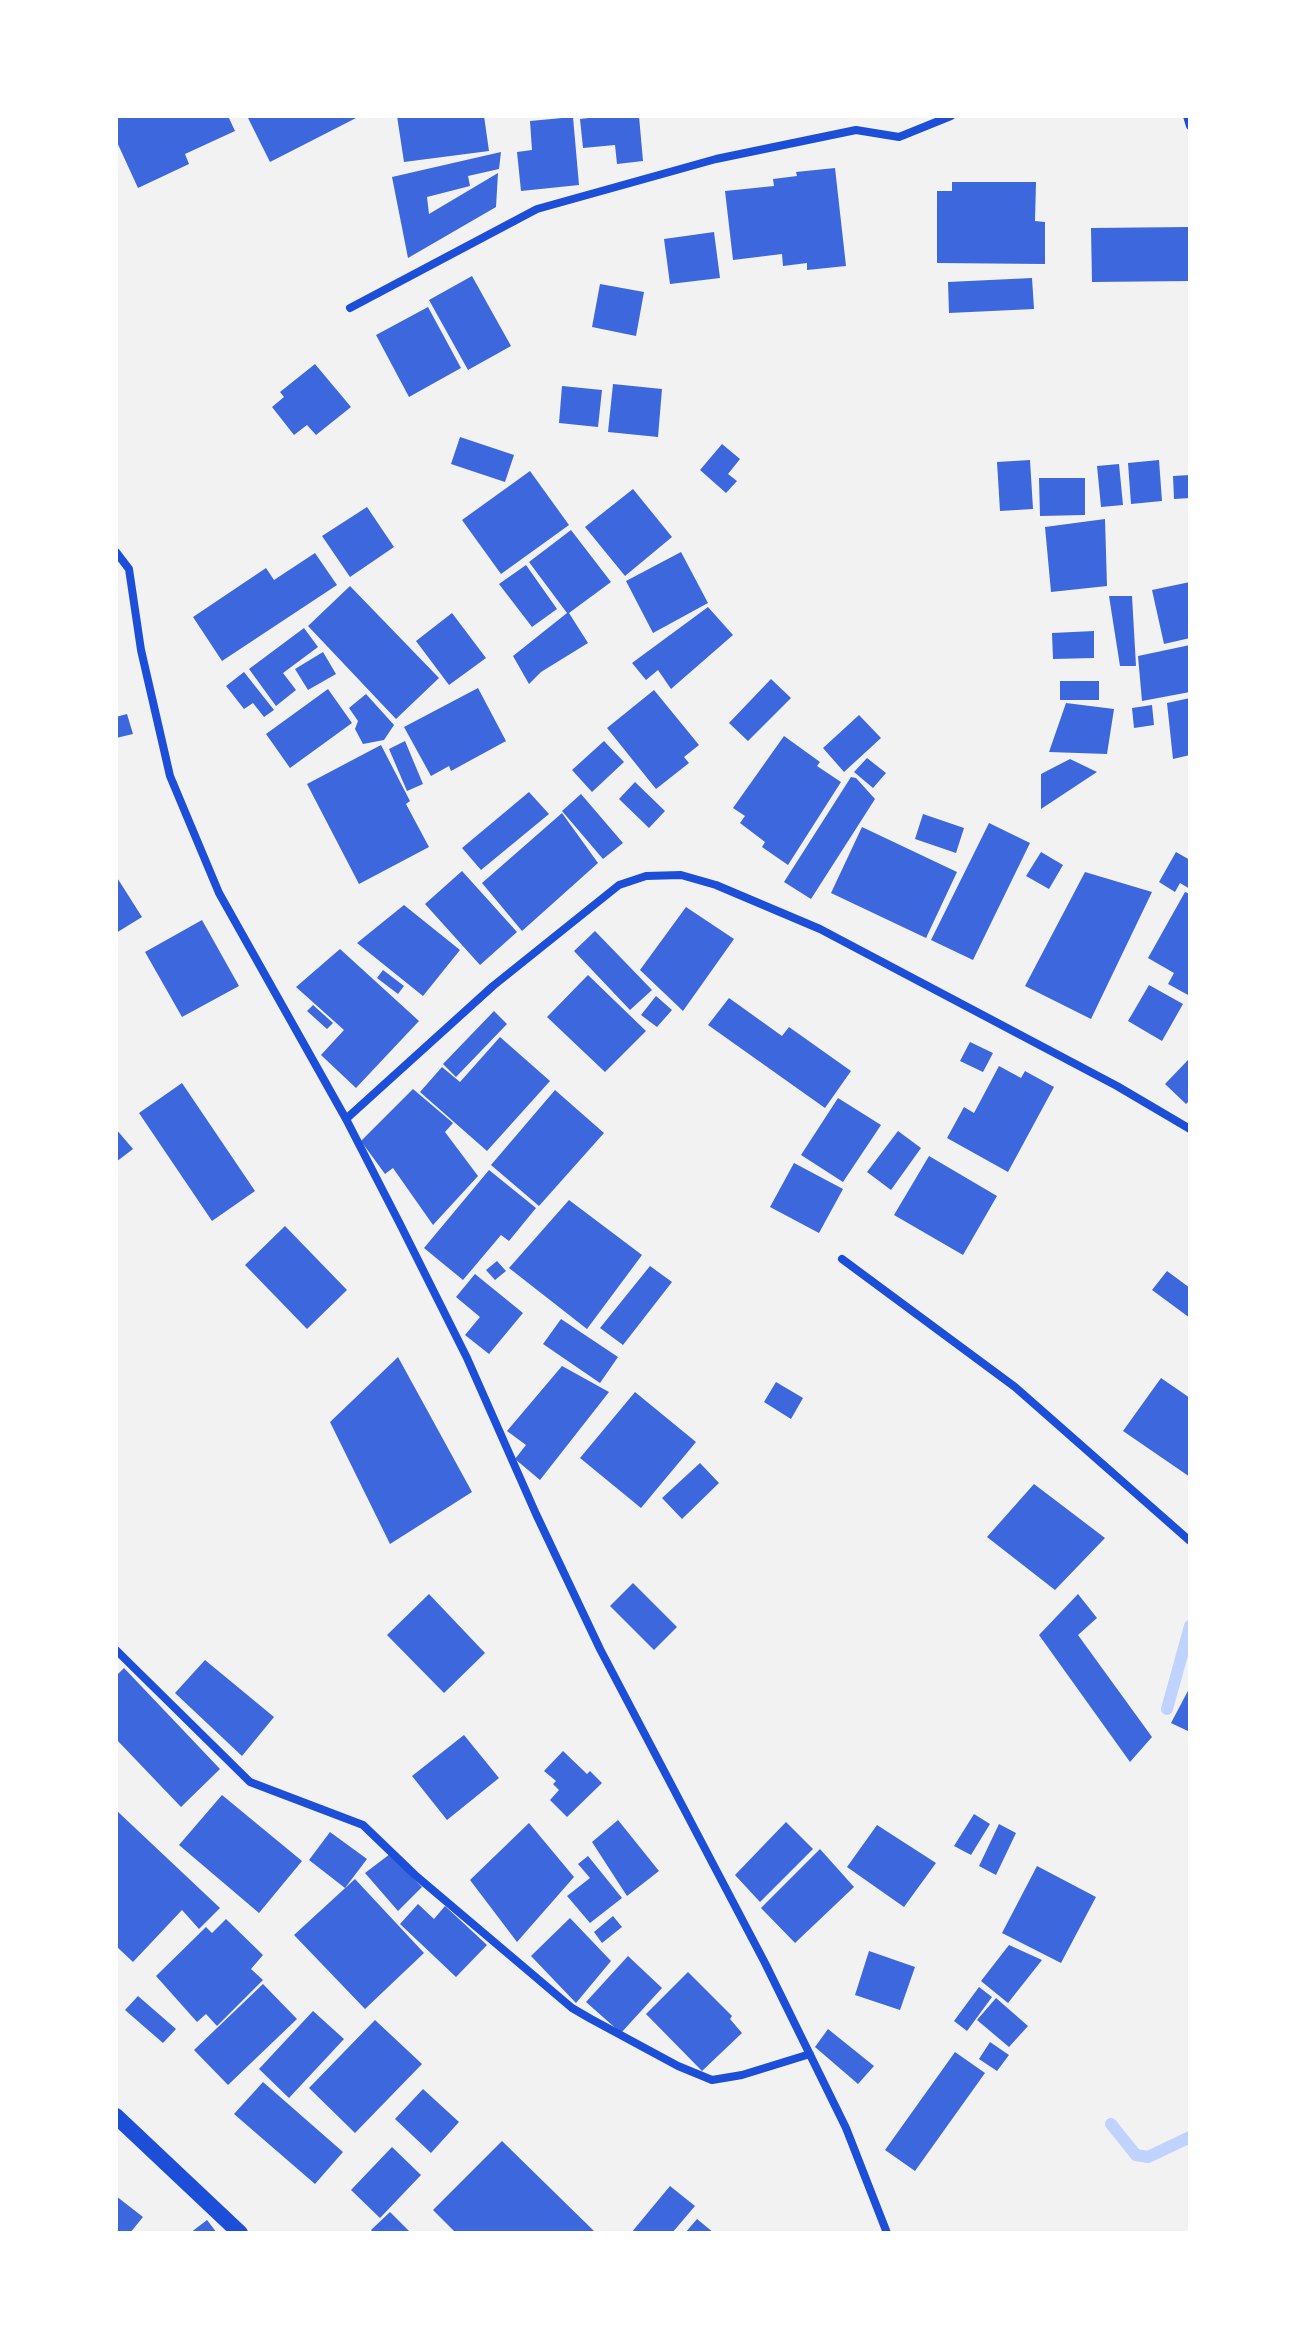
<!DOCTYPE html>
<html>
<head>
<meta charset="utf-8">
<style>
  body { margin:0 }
  #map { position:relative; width:1306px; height:2349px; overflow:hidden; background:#f2f2f2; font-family:"Noto Sans",sans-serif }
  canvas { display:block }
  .frame { position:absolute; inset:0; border:118px solid #fff; pointer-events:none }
</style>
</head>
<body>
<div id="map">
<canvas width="1306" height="2349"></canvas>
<div class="frame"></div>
</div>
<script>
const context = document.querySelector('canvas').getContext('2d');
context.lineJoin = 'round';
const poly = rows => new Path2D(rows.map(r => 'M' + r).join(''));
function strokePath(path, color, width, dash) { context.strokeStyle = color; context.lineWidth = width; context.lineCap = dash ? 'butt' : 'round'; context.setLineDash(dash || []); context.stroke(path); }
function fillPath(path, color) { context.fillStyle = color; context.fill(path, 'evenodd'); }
strokePath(poly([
  [1167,1709,1190,1626],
  [1111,2124,1136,2155,1148,2157,1190,2137]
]), '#bfd3fe', 12);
fillPath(poly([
  [117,116,228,116,235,131,185,154,189,164,138,188,116,140],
  [247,116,360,116,270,162],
  [397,116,484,116,489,151,404,162],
  [606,116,639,116,643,161,617,164,615,145,583,148,580,119],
  [573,117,579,185,521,191,517,152,532,150,530,121],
  [501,152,499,169,468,176,470,186,427,197,429,214,498,173,496,207,408,258,392,177],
  [835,168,846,266,807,270,807,263,783,266,782,254,733,260,725,191,774,186,773,179,797,176,796,172],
  [952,182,1036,182,1035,221,1045,222,1045,264,937,263,937,191,952,191],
  [1190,227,1190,281,1092,282,1091,228],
  [714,232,720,278,670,284,664,239],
  [472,276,511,346,468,370,429,300],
  [1032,278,1034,309,949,313,948,282],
  [600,284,644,292,636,336,592,327],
  [428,307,461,368,409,397,376,335],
  [315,364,351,407,316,435,307,425,294,435,272,407,284,397,280,392],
  [613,384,662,389,658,437,608,432],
  [562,386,602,390,598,427,559,423],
  [460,437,514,455,505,482,451,464],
  [722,444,740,459,728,474,737,481,726,493,700,470],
  [1030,460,1033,509,1000,511,997,462],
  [1159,460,1162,501,1131,504,1128,463],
  [1119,464,1123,505,1101,507,1097,466],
  [530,471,569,525,501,574,462,520],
  [1190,475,1190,498,1174,499,1173,476],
  [1039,478,1085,478,1085,515,1040,516],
  [633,489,672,537,625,576,585,527],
  [367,507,394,547,350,577,322,536],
  [1105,519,1107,586,1051,592,1045,527],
  [571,530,611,582,569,613,588,643,541,672,529,684,513,656,567,613,529,562],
  [681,552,708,603,653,633,626,581],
  [315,553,337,585,222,661,193,617,266,568,274,580],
  [526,565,557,609,532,627,499,584],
  [1190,582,1190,638,1164,644,1152,590],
  [350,586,439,678,396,719,308,626],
  [1109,596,1132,596,1136,666,1120,666],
  [708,607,733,635,671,689,658,670,646,680,632,663],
  [452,613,486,658,449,685,416,641],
  [304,628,318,647,283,673,296,690,276,706,249,669],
  [1094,631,1094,658,1053,659,1052,633],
  [1190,645,1190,692,1142,701,1138,656],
  [323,652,336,674,308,690,295,669],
  [244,672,274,710,264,717,253,703,244,709,226,686],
  [771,679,791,698,748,741,729,723],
  [1060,681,1099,681,1099,700,1060,700],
  [478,688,506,741,451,771,449,766,431,776,404,727],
  [328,689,352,723,290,768,266,734],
  [654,690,699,745,684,757,689,763,656,789,607,728],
  [366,694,394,725,384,740,363,744,355,729,358,721,349,708],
  [1190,698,1190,755,1173,759,1167,703],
  [1066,703,1114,709,1107,754,1049,752],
  [1152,705,1154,725,1134,728,1132,708],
  [127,714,133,734,116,738,116,717],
  [859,715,881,738,844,772,823,748],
  [784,736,820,762,817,766,841,782,788,865,762,847,765,842,740,823,745,816,733,808],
  [405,741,423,784,407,791,389,749],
  [604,741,624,762,592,792,572,770],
  [381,745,410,801,406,804,429,847,359,884,307,784],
  [867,758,886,773,873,788,854,772],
  [1070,759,1097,772,1041,809,1041,774],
  [851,777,856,778,875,799,811,899,784,882],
  [635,782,665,811,649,828,619,799],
  [529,792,549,814,481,870,462,848],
  [581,794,623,843,603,859,562,811],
  [562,813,598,863,522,931,482,883],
  [923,814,964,828,956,853,915,839],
  [989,823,1030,843,973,960,931,940],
  [862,827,957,872,926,938,831,893],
  [1041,852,1063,865,1049,889,1026,876],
  [1176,852,1190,860,1190,889,1180,883,1175,892,1159,882],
  [462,871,517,932,480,965,425,904],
  [1085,872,1152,892,1091,1019,1025,986],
  [116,876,142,917,116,933],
  [1185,892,1190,894,1190,996,1168,984,1174,973,1148,958],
  [404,905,460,950,423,996,357,943],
  [686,907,734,939,683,1011,640,970],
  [202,920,239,986,182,1017,145,952],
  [595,931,652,990,630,1010,574,951],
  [340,949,419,1021,356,1088,321,1055,344,1030,296,987],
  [383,970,404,986,398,994,377,978],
  [588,975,646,1031,605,1072,547,1017],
  [1149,985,1183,1004,1162,1041,1128,1021],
  [656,996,672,1010,657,1027,641,1015],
  [729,998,782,1036,789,1027,851,1071,825,1108,708,1025],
  [313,1005,333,1023,327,1029,307,1011],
  [494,1011,507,1024,456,1077,443,1064],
  [500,1037,550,1081,487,1151,420,1092,442,1067,460,1082],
  [970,1042,993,1053,983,1072,960,1061],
  [1188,1060,1190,1100,1186,1104,1165,1084],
  [999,1066,1021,1078,1025,1071,1054,1087,1008,1172,947,1138,964,1107,974,1113],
  [182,1083,255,1191,212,1221,139,1113],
  [413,1089,453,1123,445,1132,478,1176,433,1225,393,1168,385,1174,361,1141],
  [555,1090,604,1133,539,1206,491,1165],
  [838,1098,881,1125,843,1182,801,1155],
  [116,1129,133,1149,116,1162],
  [898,1131,921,1148,891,1190,867,1172],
  [929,1156,997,1196,963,1255,894,1215],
  [794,1163,843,1189,819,1233,770,1207],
  [489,1170,536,1208,509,1241,501,1235,463,1280,424,1248],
  [569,1200,642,1255,587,1329,509,1268],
  [285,1226,347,1290,307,1329,245,1265],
  [497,1261,506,1271,495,1280,486,1270],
  [650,1266,672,1282,623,1345,600,1328],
  [1167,1271,1190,1288,1190,1318,1152,1290],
  [475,1274,523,1313,489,1354,465,1335,480,1317,456,1297],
  [561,1319,618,1357,600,1383,543,1344],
  [398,1357,472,1492,390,1544,330,1422],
  [562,1366,609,1392,540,1480,515,1459,526,1445,507,1431],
  [1161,1378,1190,1398,1190,1477,1123,1431],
  [776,1382,803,1398,791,1419,764,1402],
  [635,1392,696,1442,641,1508,580,1458],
  [700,1463,719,1483,682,1519,662,1498],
  [1034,1484,1105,1538,1055,1590,987,1537],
  [633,1583,677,1627,654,1650,610,1606],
  [429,1594,485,1653,444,1693,387,1635],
  [1078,1594,1097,1618,1078,1635,1152,1737,1130,1762,1039,1635],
  [205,1660,274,1717,242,1756,175,1693],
  [124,1668,220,1769,181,1807,116,1739,116,1676],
  [1190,1687,1190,1732,1171,1723],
  [464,1735,499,1778,447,1820,412,1776],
  [563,1751,587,1774,590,1771,602,1783,567,1817,550,1800,559,1790,553,1784,556,1781,544,1771],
  [222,1795,302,1861,259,1913,179,1845],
  [116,1810,220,1908,199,1929,182,1910,133,1962,116,1946],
  [974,1814,990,1824,971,1855,954,1846],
  [618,1820,659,1871,627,1896,592,1842],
  [786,1822,813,1849,760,1902,735,1875],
  [529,1823,574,1877,517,1942,470,1880],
  [999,1824,1016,1833,996,1875,979,1866],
  [877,1825,936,1863,904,1907,847,1867],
  [330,1832,367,1859,345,1888,309,1860],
  [820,1849,854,1887,795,1943,761,1908],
  [390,1854,422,1887,398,1911,365,1873],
  [588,1856,622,1898,590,1923,567,1896,590,1878,578,1864],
  [1037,1866,1096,1897,1061,1963,1002,1933],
  [355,1879,424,1953,365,2009,294,1935],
  [418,1904,434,1919,445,1906,487,1945,456,1977,400,1924],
  [613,1916,622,1927,602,1943,594,1932],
  [570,1918,611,1961,576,2003,531,1956],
  [226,1919,263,1955,251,1969,263,1980,217,2026,206,2014,197,2022,156,1976,206,1927,212,1933],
  [1009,1945,1042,1960,1008,2003,981,1981],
  [869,1951,915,1967,900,2010,855,1995],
  [628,1956,662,1988,621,2033,586,2002],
  [688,1972,732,2016,730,2019,742,2033,702,2071,646,2014],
  [263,1984,297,2019,228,2085,194,2050],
  [979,1987,992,1997,967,2031,954,2021],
  [138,1996,176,2029,163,2043,125,2010],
  [996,1998,1028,2026,1009,2047,977,2020],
  [313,2011,344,2039,289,2098,259,2069],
  [375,2020,422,2064,355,2133,309,2088],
  [828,2029,874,2066,858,2084,815,2047],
  [990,2042,1009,2055,997,2071,979,2059],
  [955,2052,985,2073,915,2171,885,2150],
  [263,2082,343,2152,315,2184,234,2114],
  [423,2089,459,2122,431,2153,395,2119],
  [502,2141,594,2231,592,2233,456,2233,433,2210],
  [392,2147,421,2175,380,2218,351,2190],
  [670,2186,695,2206,672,2233,631,2233],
  [116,2196,143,2217,130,2233,116,2233],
  [390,2212,411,2233,373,2233,371,2230],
  [697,2219,714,2233,685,2233],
  [207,2220,217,2233,190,2233]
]), '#3d67dc');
strokePath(poly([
  [1187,116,1190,126],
  [350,308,537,209,716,159,856,130,899,137,951,116],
  [116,552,129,569,141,650,170,776,219,893,346,1119,400,1224,467,1358,536,1514,600,1649,765,1963,846,2128,887,2233],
  [346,1119,493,986,619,885,646,876,681,875,716,885,820,929,1117,1086,1190,1129],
  [842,1259,1015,1387,1190,1541],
  [116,1650,250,1782,363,1825,415,1875,532,1974,572,2008,591,2019,678,2066,712,2080,742,2075,810,2054]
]), '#1d4ed8', 8);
strokePath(poly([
  [116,2116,240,2233]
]), '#1d4ed8', 16);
</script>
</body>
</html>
